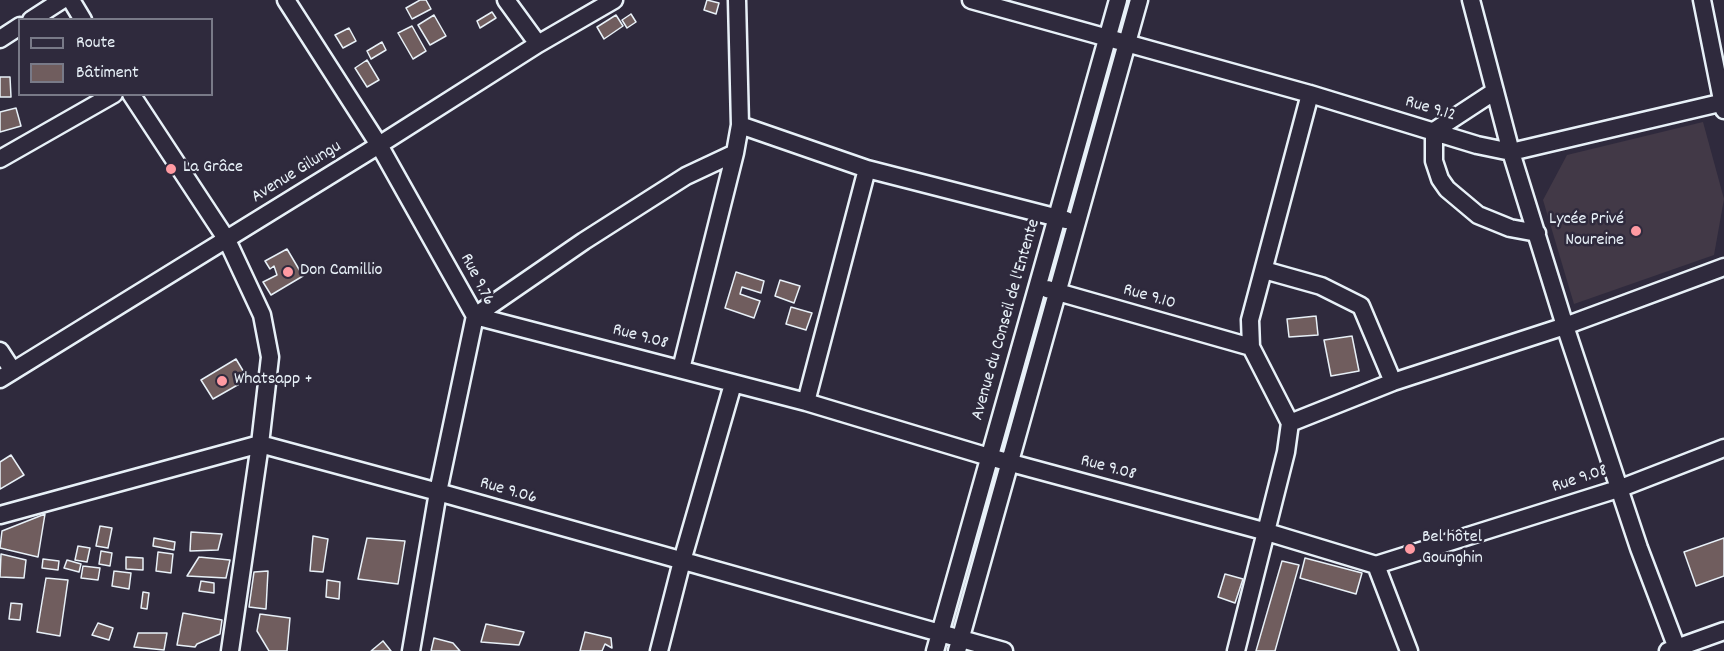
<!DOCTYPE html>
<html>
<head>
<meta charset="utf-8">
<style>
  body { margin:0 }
  #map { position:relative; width:1724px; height:651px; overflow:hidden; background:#2f2a3d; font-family:Dekko,sans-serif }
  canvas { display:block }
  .legend { position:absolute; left:18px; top:18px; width:195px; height:78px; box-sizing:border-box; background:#2f2a3d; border:2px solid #797a88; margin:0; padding:8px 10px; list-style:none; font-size:18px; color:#e8f1f8 }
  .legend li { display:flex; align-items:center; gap:12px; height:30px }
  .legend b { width:30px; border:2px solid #797a88 }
</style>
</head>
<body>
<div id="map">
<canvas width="1724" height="651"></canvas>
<ul class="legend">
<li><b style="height:8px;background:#2f2a3d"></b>Route</li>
<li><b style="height:16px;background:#705d5e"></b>Bâtiment</li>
</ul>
</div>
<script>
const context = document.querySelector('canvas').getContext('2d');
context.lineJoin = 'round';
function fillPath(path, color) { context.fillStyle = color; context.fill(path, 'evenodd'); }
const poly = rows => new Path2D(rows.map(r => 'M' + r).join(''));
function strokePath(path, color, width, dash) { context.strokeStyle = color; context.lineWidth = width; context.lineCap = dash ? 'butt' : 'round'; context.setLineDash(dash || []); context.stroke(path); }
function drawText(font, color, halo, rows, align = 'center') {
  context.font = font + ' Dekko,sans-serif'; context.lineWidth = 5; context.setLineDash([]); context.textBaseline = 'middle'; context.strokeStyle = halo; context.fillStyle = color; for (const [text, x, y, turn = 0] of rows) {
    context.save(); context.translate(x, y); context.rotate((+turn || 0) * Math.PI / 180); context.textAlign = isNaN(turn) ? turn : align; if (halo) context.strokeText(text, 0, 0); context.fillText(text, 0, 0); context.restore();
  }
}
fillPath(poly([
  [1703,122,1724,199,1714,255,1574,304,1543,200,1567,155]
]), '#423947');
const building = poly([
  [420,0,426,0,431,9,412,19,406,8,420,0],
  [707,0,719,3,716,14,704,10,707,0],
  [492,12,496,18,480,28,477,21,492,12],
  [631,14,636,22,627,28,622,20,631,14],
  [434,15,446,36,430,45,418,25,434,15],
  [616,15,623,26,604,39,597,27,616,15],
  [412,26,426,51,413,59,398,33,412,26],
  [349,28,356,41,343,48,335,35,349,28],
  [382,42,386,50,371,59,367,51,382,42],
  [367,60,379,80,367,87,355,68,367,60],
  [0,77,10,77,11,97,0,97,0,77],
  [16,108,21,126,0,132,0,112,16,108],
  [287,249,303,276,271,295,263,282,277,275,274,266,270,269,265,261,287,249],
  [736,272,764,281,761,293,742,287,740,294,760,301,754,318,725,308,736,272],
  [780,280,800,286,794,303,775,296,780,280],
  [791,307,812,313,806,330,786,324,791,307],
  [1316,316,1318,335,1289,337,1287,319,1316,316],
  [1352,336,1359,371,1331,376,1324,340,1352,336],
  [236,359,248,379,213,399,201,380,236,359],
  [11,455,24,475,0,489,0,462,11,455],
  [45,514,38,557,0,548,2,531,45,514],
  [100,526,112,528,108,548,96,546,100,526],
  [191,532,222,534,218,550,190,551,191,532],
  [313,536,328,539,323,572,310,571,313,536],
  [154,538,175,542,174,550,153,546,154,538],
  [367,538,405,541,398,584,358,579,367,538],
  [1724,538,1724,576,1696,586,1684,552,1724,538],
  [78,546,90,548,87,562,75,560,78,546],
  [101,551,112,553,110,566,99,564,101,551],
  [158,552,173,554,171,573,156,571,158,552],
  [1,554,26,560,24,578,0,577,1,554],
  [126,557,143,558,143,570,126,569,126,557],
  [199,557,230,560,226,578,187,576,199,557],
  [1305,558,1362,573,1356,594,1300,578,1305,558],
  [43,559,59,561,58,570,42,568,43,559],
  [67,560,81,564,79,572,64,568,67,560],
  [1282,561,1299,565,1275,651,1256,651,1282,561],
  [83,566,100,568,98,580,81,578,83,566],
  [114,571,131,573,129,589,112,586,114,571],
  [268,571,266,609,249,607,254,572,268,571],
  [1225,574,1243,579,1235,603,1218,597,1225,574],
  [46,578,68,580,60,636,37,632,46,578],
  [327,580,340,582,339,599,326,597,327,580],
  [201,581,214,583,214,593,199,591,201,581],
  [143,592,149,593,147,609,141,608,143,592],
  [11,603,22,604,20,620,9,619,11,603],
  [183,613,222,620,220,634,197,644,195,647,177,645,183,613],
  [260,614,290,618,287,651,269,651,257,631,260,614],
  [98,623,113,628,109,640,92,635,98,623],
  [486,624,524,632,519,645,481,642,486,624],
  [585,632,611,638,612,648,605,644,602,651,580,651,585,632],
  [138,633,167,633,164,650,134,647,138,633],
  [434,638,453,643,460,651,431,651,434,638],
  [383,641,391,651,371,651,383,641]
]);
fillPath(building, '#705d5e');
strokePath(building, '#e8f1f8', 1.5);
const minor = poly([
  [71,0,83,20],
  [286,0,379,145,475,316,438,492,411,651],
  [506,0,538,44],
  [971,0,1310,94,1477,145,1511,152,1724,102],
  [1471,0,1511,152,1565,326,1639,548,1678,651],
  [1702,0,1724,110],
  [31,20,62,0],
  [0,39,20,26],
  [1495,91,1434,131,1434,161,1440,179,1447,189,1478,215,1510,228,1537,233],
  [131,94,227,240,262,315,270,357,260,444,230,651],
  [740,125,867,169,1066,220],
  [0,159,114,94],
  [1264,270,1321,286,1361,306,1393,382],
  [1047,289,1251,347],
  [475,316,806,402,989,457,1267,532,1376,565,1621,488,1724,448],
  [475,316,584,241,686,176,735,153],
  [0,351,13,371],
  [681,369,735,153,740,125,737,0],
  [0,379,379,145,538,44,614,0],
  [806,402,867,169],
  [1290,423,1393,382,1565,326,1724,267],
  [0,515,260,444,438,492,1004,651],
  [1376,565,1409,651],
  [659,651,682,561,733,384],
  [935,651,1118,0],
  [957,651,1139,0],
  [1236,651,1286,452,1290,423,1251,347,1250,320,1310,94],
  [1668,651,1724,631]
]);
strokePath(minor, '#e8f1f8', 21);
strokePath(minor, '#2f2a3d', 16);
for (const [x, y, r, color] of [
  [171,169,6,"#ff9aa2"],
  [1636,231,6,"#ff9aa2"],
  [288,272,6,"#ff9aa2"],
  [222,381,6,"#ff9aa2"],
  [1410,549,6,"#ff9aa2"]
]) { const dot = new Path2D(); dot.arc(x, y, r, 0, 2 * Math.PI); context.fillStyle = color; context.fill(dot); strokePath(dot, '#2f2a3d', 2); }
drawText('18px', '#e8f1f8', '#2f2a3d', [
  ["Rue 9.12",1430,110,17],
  ["Avenue Gilungu",297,173,-32],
  ["Rue 9.76",476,280,63],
  ["Rue 9.10",1149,298,16],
  ["Avenue du Conseil de l'Entente",1007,320,-74],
  ["Rue 9.08",640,338,15],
  ["Rue 9.08",1108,469,15],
  ["Rue 9.08",1580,480,-18],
  ["Rue 9.06",508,492,16]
]);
drawText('18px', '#e8f1f8', '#2f2a3d', [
  ["La Grâce",183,169],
  ["Lycée Privé",1624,221,"right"],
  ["Noureine",1624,242,"right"],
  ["Don Camillio",300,272],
  ["Whatsapp +",234,381],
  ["Bel hôtel",1422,539],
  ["Gounghin",1422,560]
], 'left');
</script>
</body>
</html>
